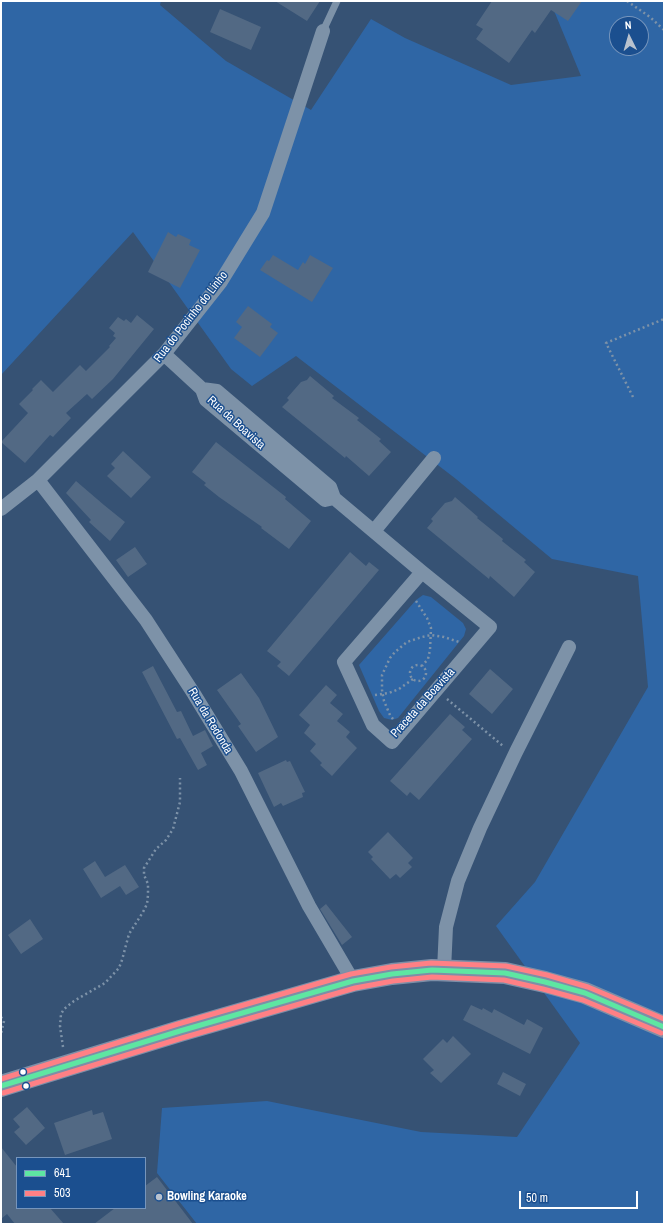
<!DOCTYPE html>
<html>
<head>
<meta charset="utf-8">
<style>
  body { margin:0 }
  #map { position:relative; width:665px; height:1225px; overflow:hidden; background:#365274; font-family:"Archivo Narrow",sans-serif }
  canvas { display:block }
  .frame { position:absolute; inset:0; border:2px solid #fff; pointer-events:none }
  .legend { position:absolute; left:16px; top:1157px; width:130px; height:52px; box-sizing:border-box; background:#1b4f8f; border:1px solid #7695bc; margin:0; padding:5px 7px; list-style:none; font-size:12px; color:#fff }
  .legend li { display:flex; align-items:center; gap:8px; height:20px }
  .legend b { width:20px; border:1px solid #7695bc }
  .north { position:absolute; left:609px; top:16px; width:40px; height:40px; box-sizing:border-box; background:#1b4f8f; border:1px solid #7695bc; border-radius:50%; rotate:355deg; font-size:11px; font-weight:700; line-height:16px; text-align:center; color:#fff }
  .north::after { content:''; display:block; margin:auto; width:14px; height:18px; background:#b9c2ce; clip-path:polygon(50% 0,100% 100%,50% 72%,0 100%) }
  .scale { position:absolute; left:519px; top:1191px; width:119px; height:18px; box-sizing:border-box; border:2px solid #fff; border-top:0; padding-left:5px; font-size:12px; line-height:14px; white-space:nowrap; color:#fff; -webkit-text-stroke:3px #1b4f8f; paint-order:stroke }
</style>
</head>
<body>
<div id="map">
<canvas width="665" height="1225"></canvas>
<div class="frame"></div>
<ul class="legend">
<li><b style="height:5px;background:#5ee6a2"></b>641</li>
<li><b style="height:5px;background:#ff8085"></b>503</li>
</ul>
<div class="north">N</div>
<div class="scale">50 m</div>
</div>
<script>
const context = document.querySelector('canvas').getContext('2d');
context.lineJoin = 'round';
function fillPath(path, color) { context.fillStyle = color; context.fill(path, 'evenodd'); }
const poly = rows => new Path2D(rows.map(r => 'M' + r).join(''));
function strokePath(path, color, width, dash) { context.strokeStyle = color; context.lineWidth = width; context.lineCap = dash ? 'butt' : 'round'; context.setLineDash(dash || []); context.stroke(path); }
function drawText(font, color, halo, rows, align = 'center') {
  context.font = font + ' "Archivo Narrow",sans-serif'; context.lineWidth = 3; context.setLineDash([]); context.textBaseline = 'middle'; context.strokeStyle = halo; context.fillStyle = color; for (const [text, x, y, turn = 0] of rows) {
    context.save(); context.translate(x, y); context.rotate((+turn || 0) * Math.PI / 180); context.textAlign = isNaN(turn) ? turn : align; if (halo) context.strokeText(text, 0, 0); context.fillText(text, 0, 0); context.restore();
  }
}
fillPath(poly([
  [1,1,161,1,160,5,226,61,311,110,371,19,405,38,511,85,581,76,550,1,664,1,664,1224,197,1224,157,1173,162,1108,267,1101,421,1132,517,1137,580,1043,496,926,535,882,648,687,638,576,552,559,456,479,296,356,252,386,231,369,133,232,1,375],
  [617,24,641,24,641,48,617,48],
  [423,595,431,597,463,623,466,629,464,636,398,718,392,720,384,718,379,711,359,665,416,600]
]), '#2f66a5');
fillPath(poly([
  [275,1,320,1,307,21],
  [492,1,582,1,568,21,551,10,535,33,532,30,509,63,476,39,483,29,476,25],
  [220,9,261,27,251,50,210,32],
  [168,232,176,237,178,234,191,240,189,245,200,250,180,288,148,272],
  [273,255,298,270,303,262,305,264,310,255,333,268,312,302,260,270,267,260,269,261],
  [248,306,272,324,270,327,278,333,260,357,234,338,242,327,236,322],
  [137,315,154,329,113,379,92,399,87,394,66,413,71,418,53,437,50,435,25,463,1,442,28,413,19,404,33,390,32,389,41,380,53,392,80,365,86,371,110,347,109,346,116,338,113,336,115,333,109,328,118,317,124,321,126,319,131,323],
  [310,376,334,396,332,398,359,418,357,420,381,439,379,441,391,452,369,476,346,456,345,458,282,407,289,400,287,398,301,382,307,380],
  [216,442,286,497,285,499,311,521,289,549,261,528,262,527,219,497,204,485,206,483,192,472],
  [123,451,151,477,131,498,107,476,115,468,111,464],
  [76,481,104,505,125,522,110,541,89,522,91,520,66,493],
  [455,497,478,517,477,518,503,539,502,541,526,560,524,562,535,572,514,597,490,576,489,579,427,528,433,521,431,519,445,503,452,501],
  [135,547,147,564,128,577,116,560],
  [350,552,366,566,369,562,379,570,289,676,277,666,281,662,267,651],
  [153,666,177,712,181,711,193,736,205,730,213,746,201,753,207,765,198,770,180,738,177,739,142,672],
  [490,669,513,689,492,714,469,694],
  [241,673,259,698,278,737,256,752,238,726,241,724,217,690],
  [326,685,337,695,330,703,343,714,337,721,350,732,346,737,357,748,332,776,320,765,322,763,310,751,316,744,304,733,310,725,299,715],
  [450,714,465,727,462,730,472,739,419,800,410,792,407,796,390,781],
  [286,760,287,762,290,761,305,792,302,793,303,797,283,806,281,803,274,807,258,773],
  [388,832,413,858,408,863,412,867,400,878,396,874,390,879,371,859,373,857,368,852],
  [95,861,105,877,125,865,139,887,126,895,120,886,101,898,83,869],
  [326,904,352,937,342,945,320,909],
  [30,919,43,939,21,954,8,935],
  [471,1005,482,1010,483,1008,492,1013,494,1009,524,1025,527,1019,543,1028,530,1054,463,1020],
  [453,1036,471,1054,441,1083,430,1073,434,1070,423,1059,443,1039,447,1043],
  [503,1072,526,1084,520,1096,497,1084],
  [27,1107,45,1128,26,1145,14,1132,20,1127,13,1119],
  [92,1110,93,1115,103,1112,112,1139,65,1155,54,1123],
  [1,1147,17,1167,17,1208,50,1208,64,1224,15,1224,7,1214,1,1219],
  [157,1177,193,1224,94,1224,115,1208,145,1208,145,1186]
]), '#526984');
strokePath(poly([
  [627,1,650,17,664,30],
  [633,397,606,343,664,319],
  [416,601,427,618,431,628,430,650,428,659,422,666],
  '410 673a8 8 0 1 1 16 0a8 8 0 1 1-16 0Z',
  [375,695,389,693,399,689,413,679],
  [447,699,503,746],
  [393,719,390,715,384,701,382,690,382,675,390,658,395,652,407,642,422,637,431,635,444,637,459,642],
  [1,1017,4,1021,1,1034],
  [63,1047,60,1026,61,1014,64,1009,74,1001,105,983,119,968,122,960,129,934,143,912,147,904,148,895,148,884,144,875,144,868,156,849,166,840,173,829,180,802,180,778]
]), '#7d92a8', 2.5, [2, 3]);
strokePath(poly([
  [323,31,337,1]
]), '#7d92a8', 7);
strokePath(poly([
  [164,354,202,389,206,400,325,500,334,498],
  [202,389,217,391,330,487,334,498,422,572,490,627,392,742,373,725,344,662,422,572],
  [38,480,146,620,194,694,241,771,309,906,353,981],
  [1,509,38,480,164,354,220,283,263,213,323,31],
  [374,531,434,458],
  [444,970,446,927,458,881,480,828,516,752,569,647]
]), '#7d92a8', 14);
strokePath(poly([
  [1,1086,180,1031,353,981,392,974,432,970,505,973,545,982,585,993,664,1027]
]), '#7d8ea7', 22);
strokePath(poly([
  [1,1086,180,1031,353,981,392,974,432,970,505,973,545,982,585,993,664,1027]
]), '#5ee6a2', 5);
strokePath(poly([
  [3,1093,182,1038,355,988,393,981,432,977,504,980,543,989,583,1000,661,1033]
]), '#ff8085', 5);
strokePath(poly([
  [1,1079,178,1024,351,974,391,967,431,963,506,966,547,975,588,987,664,1019]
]), '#ff8085', 5);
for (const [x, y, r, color] of [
  [23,1072,3.5,"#fff"],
  [26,1086,3.5,"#fff"],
  [159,1197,4,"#b9c2ce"]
]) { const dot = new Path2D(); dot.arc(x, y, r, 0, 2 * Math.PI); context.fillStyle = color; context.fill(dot); strokePath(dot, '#1b4f8f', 1.5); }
drawText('12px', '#fff', '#1b4f8f', [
  ["Rua do Pocinho do Linho",191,317,-52],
  ["Rua da Boavista",236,423,42],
  ["Praceta da Boavista",423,703,-48],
  ["Rua da Redonda",210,721,59]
]);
drawText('bold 12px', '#fff', '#1b4f8f', [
  ["Bowling Karaoke",167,1197]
], 'left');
</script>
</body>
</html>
